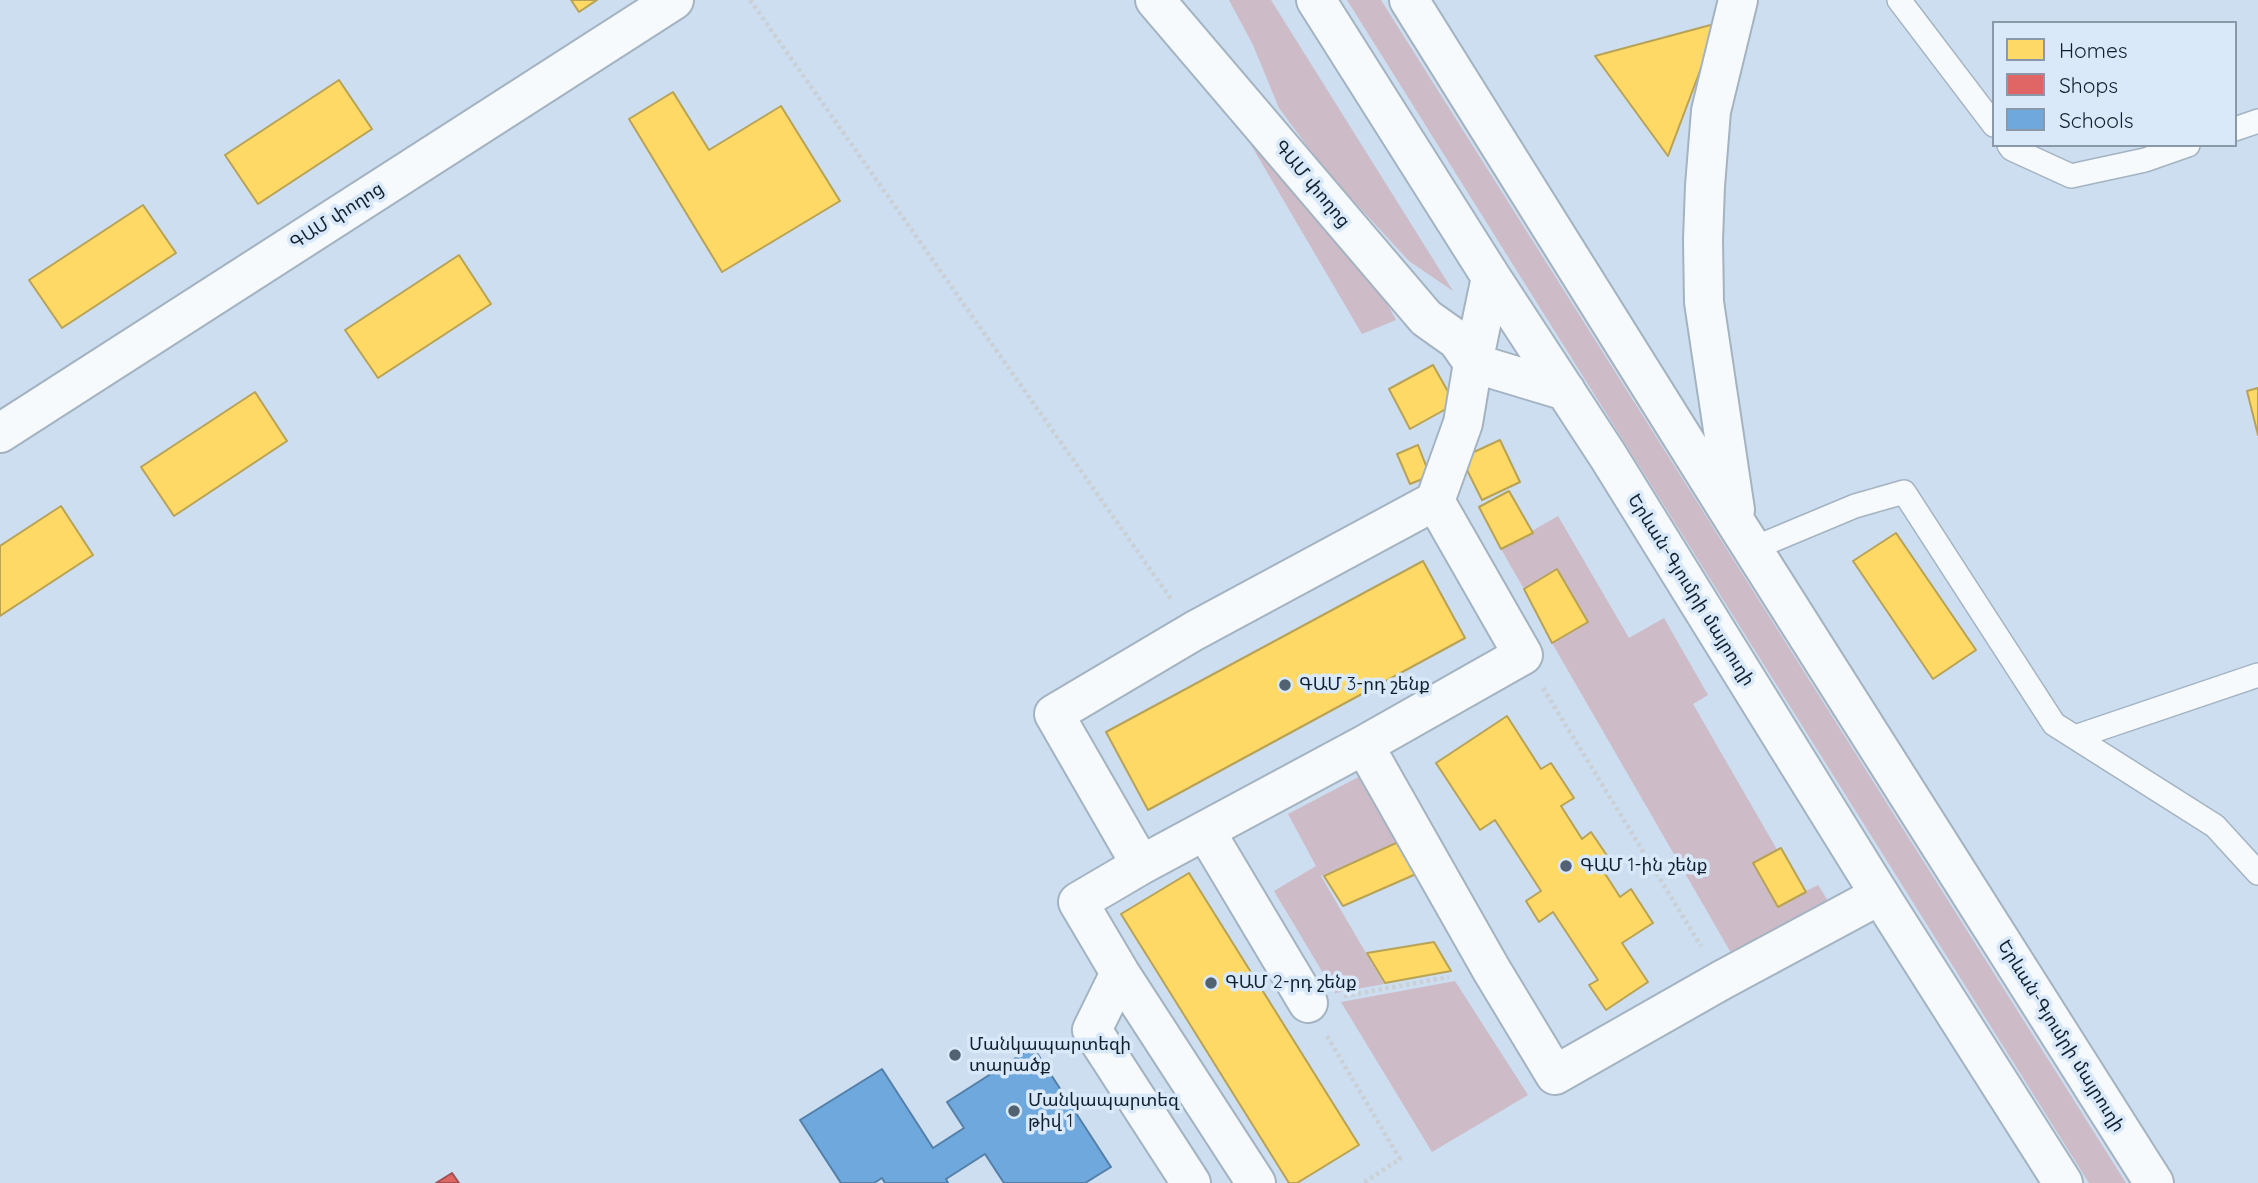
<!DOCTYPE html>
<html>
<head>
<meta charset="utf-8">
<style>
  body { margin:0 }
  #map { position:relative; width:2258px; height:1183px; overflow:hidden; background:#ccdeef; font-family:Quicksand,sans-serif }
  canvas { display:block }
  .legend { position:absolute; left:1992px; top:21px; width:245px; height:126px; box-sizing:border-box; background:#d9e9f9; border:2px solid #8999a8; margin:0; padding:9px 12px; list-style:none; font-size:21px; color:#11202e }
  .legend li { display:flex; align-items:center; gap:14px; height:35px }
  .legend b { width:35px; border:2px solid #8999a8 }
</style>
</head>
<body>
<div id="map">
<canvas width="2258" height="1183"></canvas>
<ul class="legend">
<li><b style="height:19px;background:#ffd966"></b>Homes</li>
<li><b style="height:19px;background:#e06666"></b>Shops</li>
<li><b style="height:19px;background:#6fa8dc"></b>Schools</li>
</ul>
</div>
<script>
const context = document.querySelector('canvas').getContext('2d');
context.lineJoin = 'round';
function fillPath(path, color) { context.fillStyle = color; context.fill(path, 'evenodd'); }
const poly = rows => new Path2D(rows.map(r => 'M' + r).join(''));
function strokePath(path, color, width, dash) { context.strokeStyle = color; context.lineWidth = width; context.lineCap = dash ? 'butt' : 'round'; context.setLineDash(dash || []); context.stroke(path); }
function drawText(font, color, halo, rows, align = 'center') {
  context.font = font + ' Quicksand,"Noto Sans Armenian",sans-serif'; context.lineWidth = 7; context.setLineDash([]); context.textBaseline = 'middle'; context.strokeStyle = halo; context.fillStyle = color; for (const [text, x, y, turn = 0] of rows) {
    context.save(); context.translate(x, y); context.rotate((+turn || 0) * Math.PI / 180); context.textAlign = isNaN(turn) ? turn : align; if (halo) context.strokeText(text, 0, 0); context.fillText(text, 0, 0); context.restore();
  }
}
fillPath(poly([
  [1229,0,1271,0,1453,291,1409,261,1325,170,1279,108,1253,45],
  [1347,0,1381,0,2126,1183,2089,1183],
  [1237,121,1384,298,1396,320,1362,334],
  [1558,516,1629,638,1664,618,1708,695,1693,704,1802,893,1818,885,1830,904,1734,958,1552,643,1588,622,1558,570,1524,589,1501,549],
  [1370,771,1407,838,1321,876,1384,984,1335,993,1274,891,1316,866,1288,814],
  [1455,981,1528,1095,1432,1152,1341,1002]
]), '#cdbbc7');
const homes = poly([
  [571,0,597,0,579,12,571,0],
  [1718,23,1668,156,1595,56,1718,23],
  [339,80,372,129,258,204,225,155,339,80],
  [673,92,709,150,781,106,840,201,722,272,629,119,673,92],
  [143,205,176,253,62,328,29,280,143,205],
  [459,255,491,304,378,378,345,330,459,255],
  [1433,365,1455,404,1410,429,1389,389,1433,365],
  [2258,388,2258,435,2247,391,2258,388],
  [255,392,287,441,174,516,141,467,255,392],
  [1500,440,1520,482,1482,500,1461,458,1500,440],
  [1418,445,1430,476,1410,484,1397,454,1418,445],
  [1509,491,1533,533,1501,549,1479,507,1509,491],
  [61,506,93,555,0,616,0,546,61,506],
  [1896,533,1976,650,1933,679,1853,561,1896,533],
  [1423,561,1465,638,1148,810,1106,732,1423,561],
  [1557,569,1588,622,1552,643,1524,589,1557,569],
  [1507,716,1541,769,1551,763,1574,798,1561,806,1582,839,1591,832,1612,863,1602,869,1620,897,1631,889,1653,923,1622,943,1648,982,1606,1010,1589,985,1598,980,1553,912,1539,922,1526,901,1541,891,1495,820,1480,830,1436,763,1507,716],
  [1407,838,1423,871,1343,906,1324,876,1407,838],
  [1781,848,1806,892,1778,907,1753,863,1781,848],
  [1189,873,1359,1145,1297,1183,1289,1183,1121,914,1189,873],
  [1434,942,1451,971,1385,983,1367,953,1434,942]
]);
fillPath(homes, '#ffd966');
strokePath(homes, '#b8a255', 2);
const shops = poly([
  [452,1173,459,1183,436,1183,452,1173]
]);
fillPath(shops, '#e06666');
strokePath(shops, '#a25155', 2);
const schools = poly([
  [1033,1047,1111,1167,1085,1183,1004,1183,985,1154,946,1179,948,1183,885,1183,882,1178,874,1183,841,1183,800,1120,882,1069,933,1148,964,1128,947,1102,1033,1047]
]);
fillPath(schools, '#6fa8dc');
strokePath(schools, '#537fa8', 2);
const service = poly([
  [1899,0,1994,125],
  [2235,129,2258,121],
  [2009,145,2012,149,2071,176,2145,160,2188,145],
  [1752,549,1855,506,1904,492,2054,724,2215,826,2258,873],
  [2075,737,2258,675]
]);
const minor = poly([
  [1364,745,1491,969,1555,1075,1722,980,1880,895],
  [1206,832,1308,1003],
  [1141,865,1054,714,1194,631,1435,501,1463,423,1473,363],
  [1120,973,1092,1030,1191,1183],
  [1256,1183,1120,973,1078,902,1141,865,1364,745,1523,655,1435,501]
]);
const tertiary = poly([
  [1155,0,1426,318,1457,340,1473,363],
  [0,433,674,0]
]);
const trunk = poly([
  [1316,0,1491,277,1608,456,1880,895,2063,1183],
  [1409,0,1738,526,2154,1183],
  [1491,277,1473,363,1566,391],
  [1735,510,1704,302,1703,240,1705,186,1711,111,1738,0]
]);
strokePath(service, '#a4b3c1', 26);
strokePath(minor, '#a4b3c1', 42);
strokePath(tertiary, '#a4b3c1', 42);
strokePath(trunk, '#a4b3c1', 42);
strokePath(poly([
  [750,0,1171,599],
  [1543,688,1701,946],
  [1344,996,1449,977],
  [1327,1036,1400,1159,1363,1183]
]), '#cad0d6', 4.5, [3.5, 3.5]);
strokePath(service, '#f7fafd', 23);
strokePath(minor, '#f7fafd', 38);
strokePath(tertiary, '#f7fafd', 38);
strokePath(trunk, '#f7fafd', 38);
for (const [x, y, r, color] of [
  [1285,685,7,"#526272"],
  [1566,866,7,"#526272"],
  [1211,983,7,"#526272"],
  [955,1055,7,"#526272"],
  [1014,1111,7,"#526272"]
]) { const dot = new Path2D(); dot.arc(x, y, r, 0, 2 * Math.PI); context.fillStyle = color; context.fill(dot); strokePath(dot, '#d9e9f9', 2.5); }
drawText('18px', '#11202e', '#d9e9f9', [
  ["ԳԱՄ փողոց",1312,184,50],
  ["ԳԱՄ փողոց",337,216,-33],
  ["Երևան-Գյումրի մայրուղի",1691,590,58],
  ["Երևան-Գյումրի մայրուղի",2061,1036,58]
]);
drawText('18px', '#11202e', '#d9e9f9', [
  ["ԳԱՄ 3-րդ շենք",1299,685],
  ["ԳԱՄ 1-ին շենք",1580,866],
  ["ԳԱՄ 2-րդ շենք",1225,983],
  ["Մանկապարտեզի",969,1045],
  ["տարածք",969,1066],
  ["Մանկապարտեզ",1028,1101],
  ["թիվ 1",1028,1122]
], 'left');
</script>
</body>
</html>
